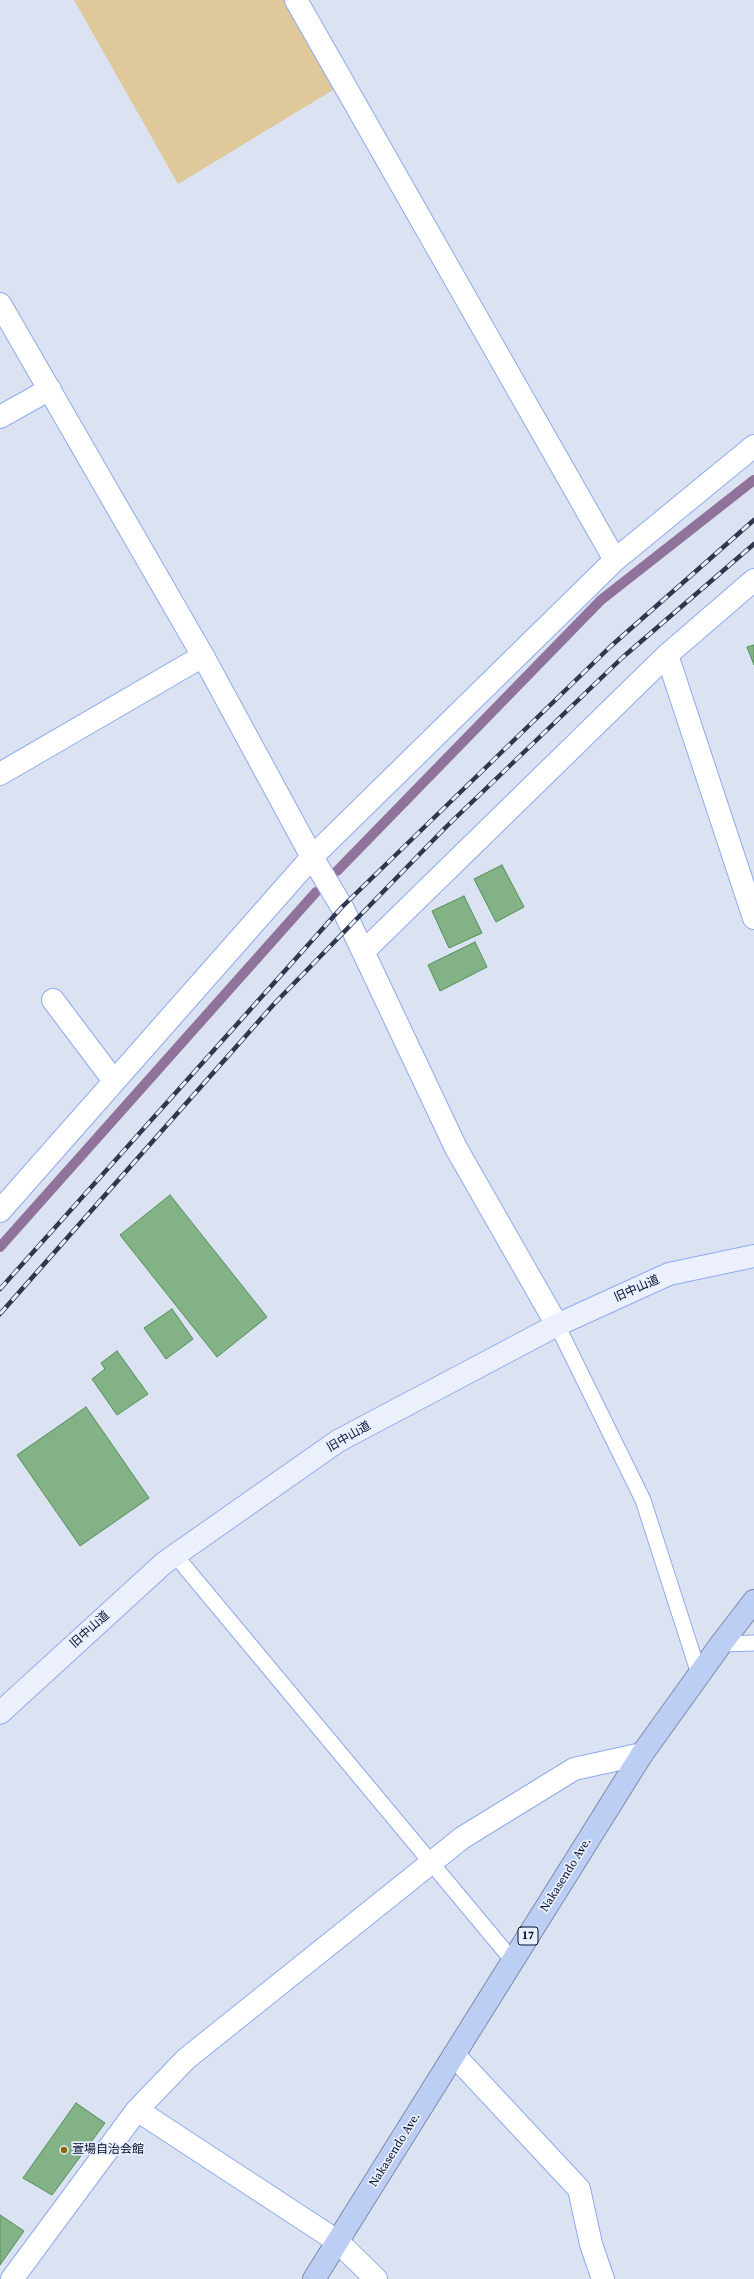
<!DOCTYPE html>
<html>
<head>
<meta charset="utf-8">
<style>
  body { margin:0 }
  canvas { display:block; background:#dbe2f1 }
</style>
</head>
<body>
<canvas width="754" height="2279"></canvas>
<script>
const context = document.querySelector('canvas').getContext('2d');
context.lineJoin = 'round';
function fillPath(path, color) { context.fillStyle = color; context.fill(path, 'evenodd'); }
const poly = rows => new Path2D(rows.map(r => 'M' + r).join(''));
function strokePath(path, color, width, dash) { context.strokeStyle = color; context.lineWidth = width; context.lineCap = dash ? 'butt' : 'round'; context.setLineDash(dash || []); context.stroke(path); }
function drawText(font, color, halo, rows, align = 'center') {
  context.font = font + ' "Source Serif 4","Noto Sans JP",serif'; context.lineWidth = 3.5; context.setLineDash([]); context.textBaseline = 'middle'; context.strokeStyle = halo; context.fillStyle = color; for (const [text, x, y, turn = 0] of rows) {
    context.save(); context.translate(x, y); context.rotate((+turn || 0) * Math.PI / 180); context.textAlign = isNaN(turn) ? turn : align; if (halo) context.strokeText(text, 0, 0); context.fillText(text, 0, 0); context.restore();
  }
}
fillPath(poly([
  [74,0,287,0,338,87,178,184]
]), '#dfc99b');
strokePath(poly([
  [337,871,601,600,754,480],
  [0,1247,316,892]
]), '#90739a', 10);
const building = poly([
  [754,645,754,665,747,647,754,645],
  [502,865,524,907,496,922,474,879,502,865],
  [464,896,482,933,449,948,432,911,464,896],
  [475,942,487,967,440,991,428,965,475,942],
  [170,1195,267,1317,217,1357,120,1235,170,1195],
  [172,1309,193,1339,166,1359,144,1328,172,1309],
  [117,1351,148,1394,117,1415,92,1379,105,1369,101,1363,117,1351],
  [86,1407,149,1498,80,1546,17,1455,86,1407],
  [76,2103,105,2123,52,2195,23,2178,76,2103],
  [0,2215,24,2231,0,2265,0,2215]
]);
fillPath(building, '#83b286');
strokePath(building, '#508f56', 1);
const lane = poly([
  [557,1325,643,1500,699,1674],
  [175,1555,513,1961],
  [721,1644,754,1643]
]);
const street = poly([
  [296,0,615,560],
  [0,304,203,656,312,857,342,907,456,1148,557,1325],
  [0,417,50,389],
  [667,655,754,918],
  [0,774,203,656],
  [364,951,667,655,754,580],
  [53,1000,114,1081],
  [0,1211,312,857,615,560,754,446],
  [454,2055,579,2189,591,2244,603,2279],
  [137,2110,337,2241,376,2279],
  [12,2279,137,2110,186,2059,462,1838,574,1769,642,1754]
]);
const secondary = poly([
  [0,1713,164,1563,338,1441,557,1325,669,1274,754,1256]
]);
const highway = poly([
  [314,2279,642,1754,721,1644,754,1601]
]);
strokePath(lane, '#8dabf1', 17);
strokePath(street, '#8dabf1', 24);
strokePath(secondary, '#8dabf1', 24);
strokePath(highway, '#7d8bac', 24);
strokePath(lane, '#fff', 15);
strokePath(street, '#fff', 22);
strokePath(secondary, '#ebf0fc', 22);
strokePath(highway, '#bdcef4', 22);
const rail = poly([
  [0,1289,342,907,611,646,754,520],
  [0,1314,274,1004,446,827,623,657,754,544]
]);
strokePath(rail, '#2f374e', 4.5);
strokePath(rail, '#e8effe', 3, [9]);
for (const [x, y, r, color] of [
  [64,2150,4,"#886704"]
]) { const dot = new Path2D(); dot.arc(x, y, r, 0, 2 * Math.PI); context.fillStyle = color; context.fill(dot); strokePath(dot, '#e8effe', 1.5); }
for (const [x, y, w] of [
  [528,1936,20]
]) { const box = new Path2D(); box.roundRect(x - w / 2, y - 9, w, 18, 3); context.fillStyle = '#e8effe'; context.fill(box); strokePath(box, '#060e27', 1); }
drawText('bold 11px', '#060e27', null, [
  ["17",528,1936]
]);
drawText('12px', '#060e27', '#e8effe', [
  ["旧中山道",637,1289,-24],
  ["旧中山道",349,1437,-30],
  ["旧中山道",90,1630,-42],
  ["Nakasendo Ave.",566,1875,-58],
  ["Nakasendo Ave.",395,2150,-58]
]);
drawText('12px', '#060e27', '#e8effe', [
  ["萱場自治会館",72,2150]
], 'left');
</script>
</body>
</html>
